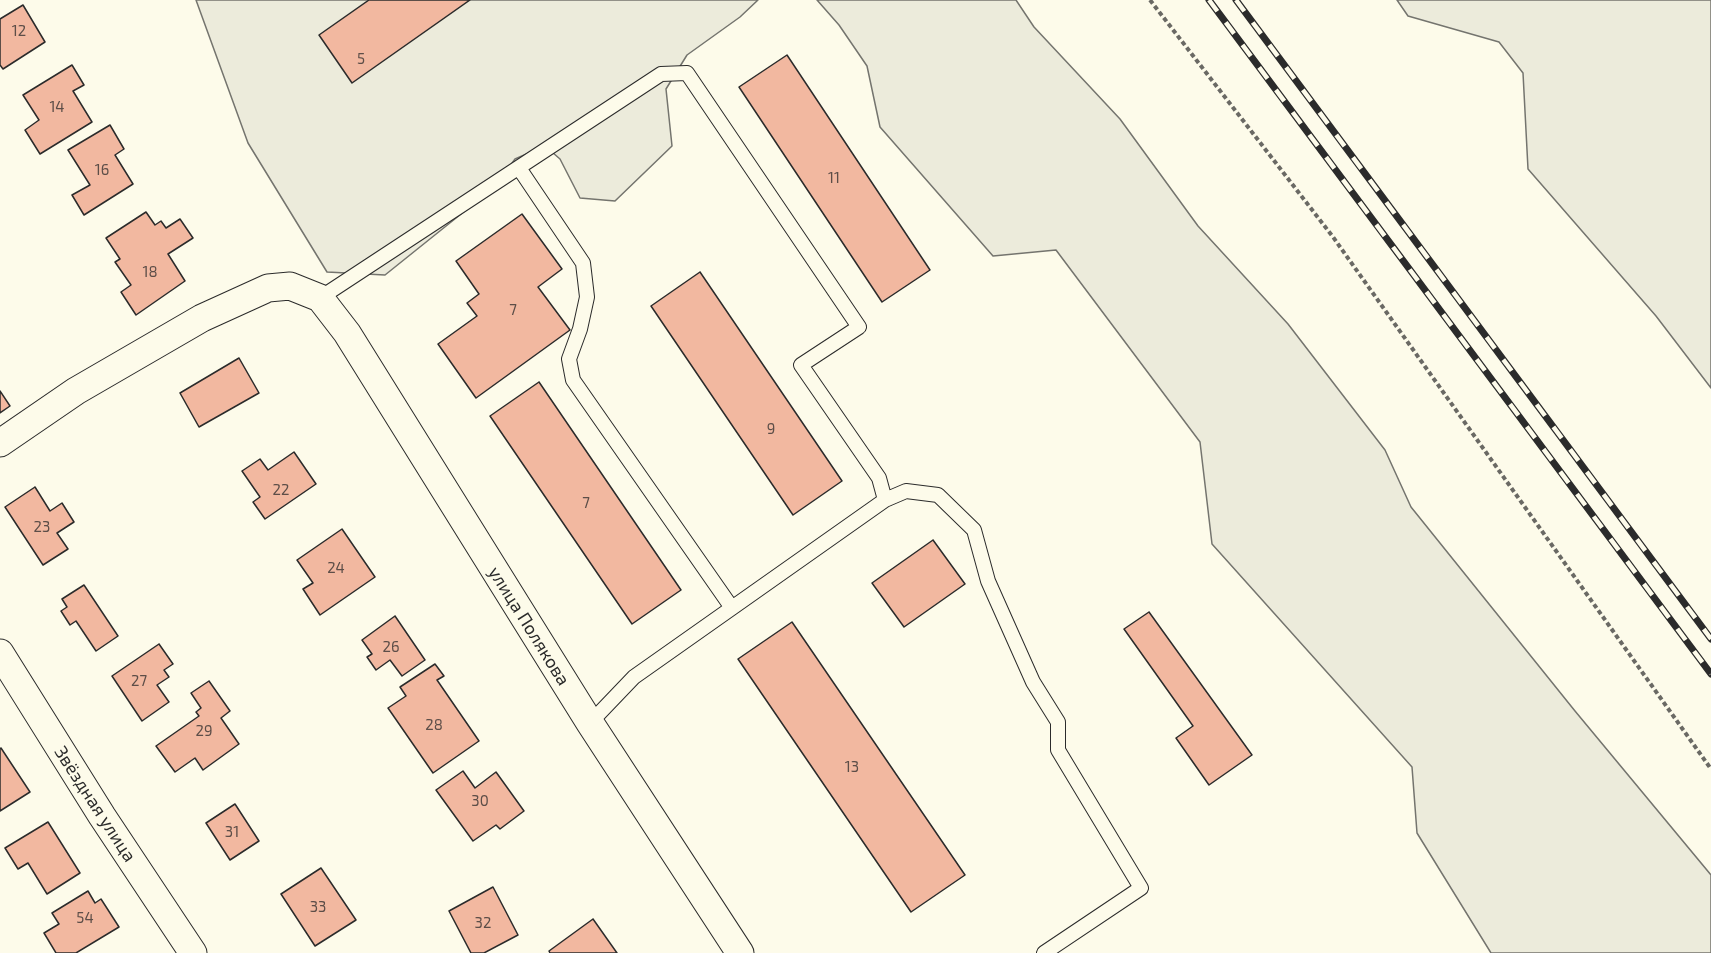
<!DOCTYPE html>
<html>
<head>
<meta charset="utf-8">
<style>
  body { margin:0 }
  canvas { display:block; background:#fdfbea }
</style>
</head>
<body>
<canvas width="1711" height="953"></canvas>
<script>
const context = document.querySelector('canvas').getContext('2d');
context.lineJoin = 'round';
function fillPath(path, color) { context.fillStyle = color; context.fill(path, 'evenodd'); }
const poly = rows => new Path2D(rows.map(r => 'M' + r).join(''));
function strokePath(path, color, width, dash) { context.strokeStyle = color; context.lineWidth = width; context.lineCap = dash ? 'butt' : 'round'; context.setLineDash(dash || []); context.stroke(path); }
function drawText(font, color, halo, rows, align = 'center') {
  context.font = font + ' "Exo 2",sans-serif'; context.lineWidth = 4.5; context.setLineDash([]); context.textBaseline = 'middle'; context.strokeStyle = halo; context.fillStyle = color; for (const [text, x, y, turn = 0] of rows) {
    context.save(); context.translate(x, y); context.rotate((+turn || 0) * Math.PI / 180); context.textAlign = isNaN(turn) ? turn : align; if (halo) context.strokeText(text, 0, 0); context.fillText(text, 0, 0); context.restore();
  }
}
const green = poly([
  [196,0,758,0,740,17,687,55,666,89,672,146,615,201,580,198,560,159,545,146,515,159,496,186,385,275,327,272,248,143,196,0],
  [817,0,1016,0,1034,27,1120,119,1198,226,1288,324,1385,450,1411,507,1575,711,1711,875,1711,953,1491,953,1417,833,1412,767,1212,544,1200,442,1056,250,993,256,880,127,867,66,839,25,817,0],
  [1397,0,1711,0,1711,388,1656,316,1528,169,1523,73,1499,42,1408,16,1397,0]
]);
fillPath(green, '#ecebdb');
strokePath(green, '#74746e', 1.5);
const building = poly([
  [369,0,470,0,352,83,319,35,369,0],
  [23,5,45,42,3,69,0,65,0,19,23,5],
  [787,55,930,270,882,302,739,87,787,55],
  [72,65,84,85,73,91,92,122,40,154,25,130,39,120,23,95,72,65],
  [110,125,124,149,115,155,133,184,84,215,72,195,90,185,68,150,110,125],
  [146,212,155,225,161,221,166,228,180,219,193,238,168,254,185,281,136,315,121,292,131,285,115,262,120,259,106,238,146,212],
  [522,214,562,269,538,287,570,330,476,398,438,344,477,316,467,303,479,294,456,261,522,214],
  [700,272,842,481,793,515,651,306,700,272],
  [239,358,259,393,199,427,180,393,239,358],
  [539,382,681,590,632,624,490,416,539,382],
  [0,391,10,406,0,413,0,391],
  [294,452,316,484,265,519,253,502,260,497,242,471,260,459,268,470,294,452],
  [35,487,50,511,62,503,74,522,57,533,68,549,43,565,5,507,35,487],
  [342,529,375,577,320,615,303,589,313,583,297,560,342,529],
  [933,540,965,584,904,627,872,583,933,540],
  [84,585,118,636,96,651,76,621,70,625,61,611,67,607,62,599,84,585],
  [1149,612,1252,755,1209,785,1176,738,1193,726,1124,629,1149,612],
  [395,616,425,660,402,676,390,660,376,670,367,657,372,654,362,640,395,616],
  [792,622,965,875,911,912,738,659,792,622],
  [159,644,173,664,164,670,169,677,157,685,169,702,142,721,112,676,159,644],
  [435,664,444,676,437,680,479,741,433,773,388,708,406,696,400,687,435,664],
  [209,681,230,711,221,718,239,744,203,770,195,758,175,772,156,746,199,716,196,712,201,708,191,693,209,681],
  [1,748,30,792,0,811,0,749,1,748],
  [463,771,475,788,496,772,524,811,500,829,496,825,473,841,436,790,463,771],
  [235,804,259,841,230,860,206,823,235,804],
  [48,822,80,873,47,894,28,863,18,869,5,848,48,822],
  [321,868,356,920,315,946,281,894,321,868],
  [493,887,518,935,484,953,471,953,449,911,493,887],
  [88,891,95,903,101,899,119,927,76,953,56,953,44,933,59,924,52,913,88,891],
  [593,919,617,953,550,953,549,951,593,919]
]);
fillPath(building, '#f2b8a0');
strokePath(building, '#2b2b2b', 1.5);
const service = poly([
  [519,168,583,263,587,297,580,329,569,359,573,380,732,608],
  [320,298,661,74,687,73,859,327,801,365,879,478,885,500,634,677,590,723],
  [885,500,906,491,938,495,974,530,988,581,1033,682,1058,722,1058,750,1141,888,1044,953]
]);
const minor = poly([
  [0,443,76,391,202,318,268,288,290,286,320,298,347,333,590,723,740,953],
  [0,653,102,816,193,953]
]);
strokePath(service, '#2b2b2b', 16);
strokePath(minor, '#2b2b2b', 29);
strokePath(poly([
  [1150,0,1333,237,1711,769]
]), '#6a6964', 4, [4.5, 3]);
strokePath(service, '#fdfbea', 14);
strokePath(minor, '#fdfbea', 27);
const rail = poly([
  [1209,0,1711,674],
  [1236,0,1711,639]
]);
strokePath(rail, '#2b2b2b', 7);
strokePath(rail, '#fdfbea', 4.5, [14]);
drawText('15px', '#5d4e48', null, [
  ["12",19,31],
  ["5",361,59],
  ["14",57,107],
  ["16",102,170],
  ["11",834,178],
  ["18",150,272],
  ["7",513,310],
  ["9",771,429],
  ["22",281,490],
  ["7",586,503],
  ["23",42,527],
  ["24",336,568],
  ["26",391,647],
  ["27",139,681],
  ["28",434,725],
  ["29",204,731],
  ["13",852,767],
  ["30",480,801],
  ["31",232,832],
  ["33",318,907],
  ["54",85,918],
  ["32",483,923]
]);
drawText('18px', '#2b2b2b', '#fdfbea', [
  ["улица Полякова",529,626,58],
  ["Звёздная улица",95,804,57]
]);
</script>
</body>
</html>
